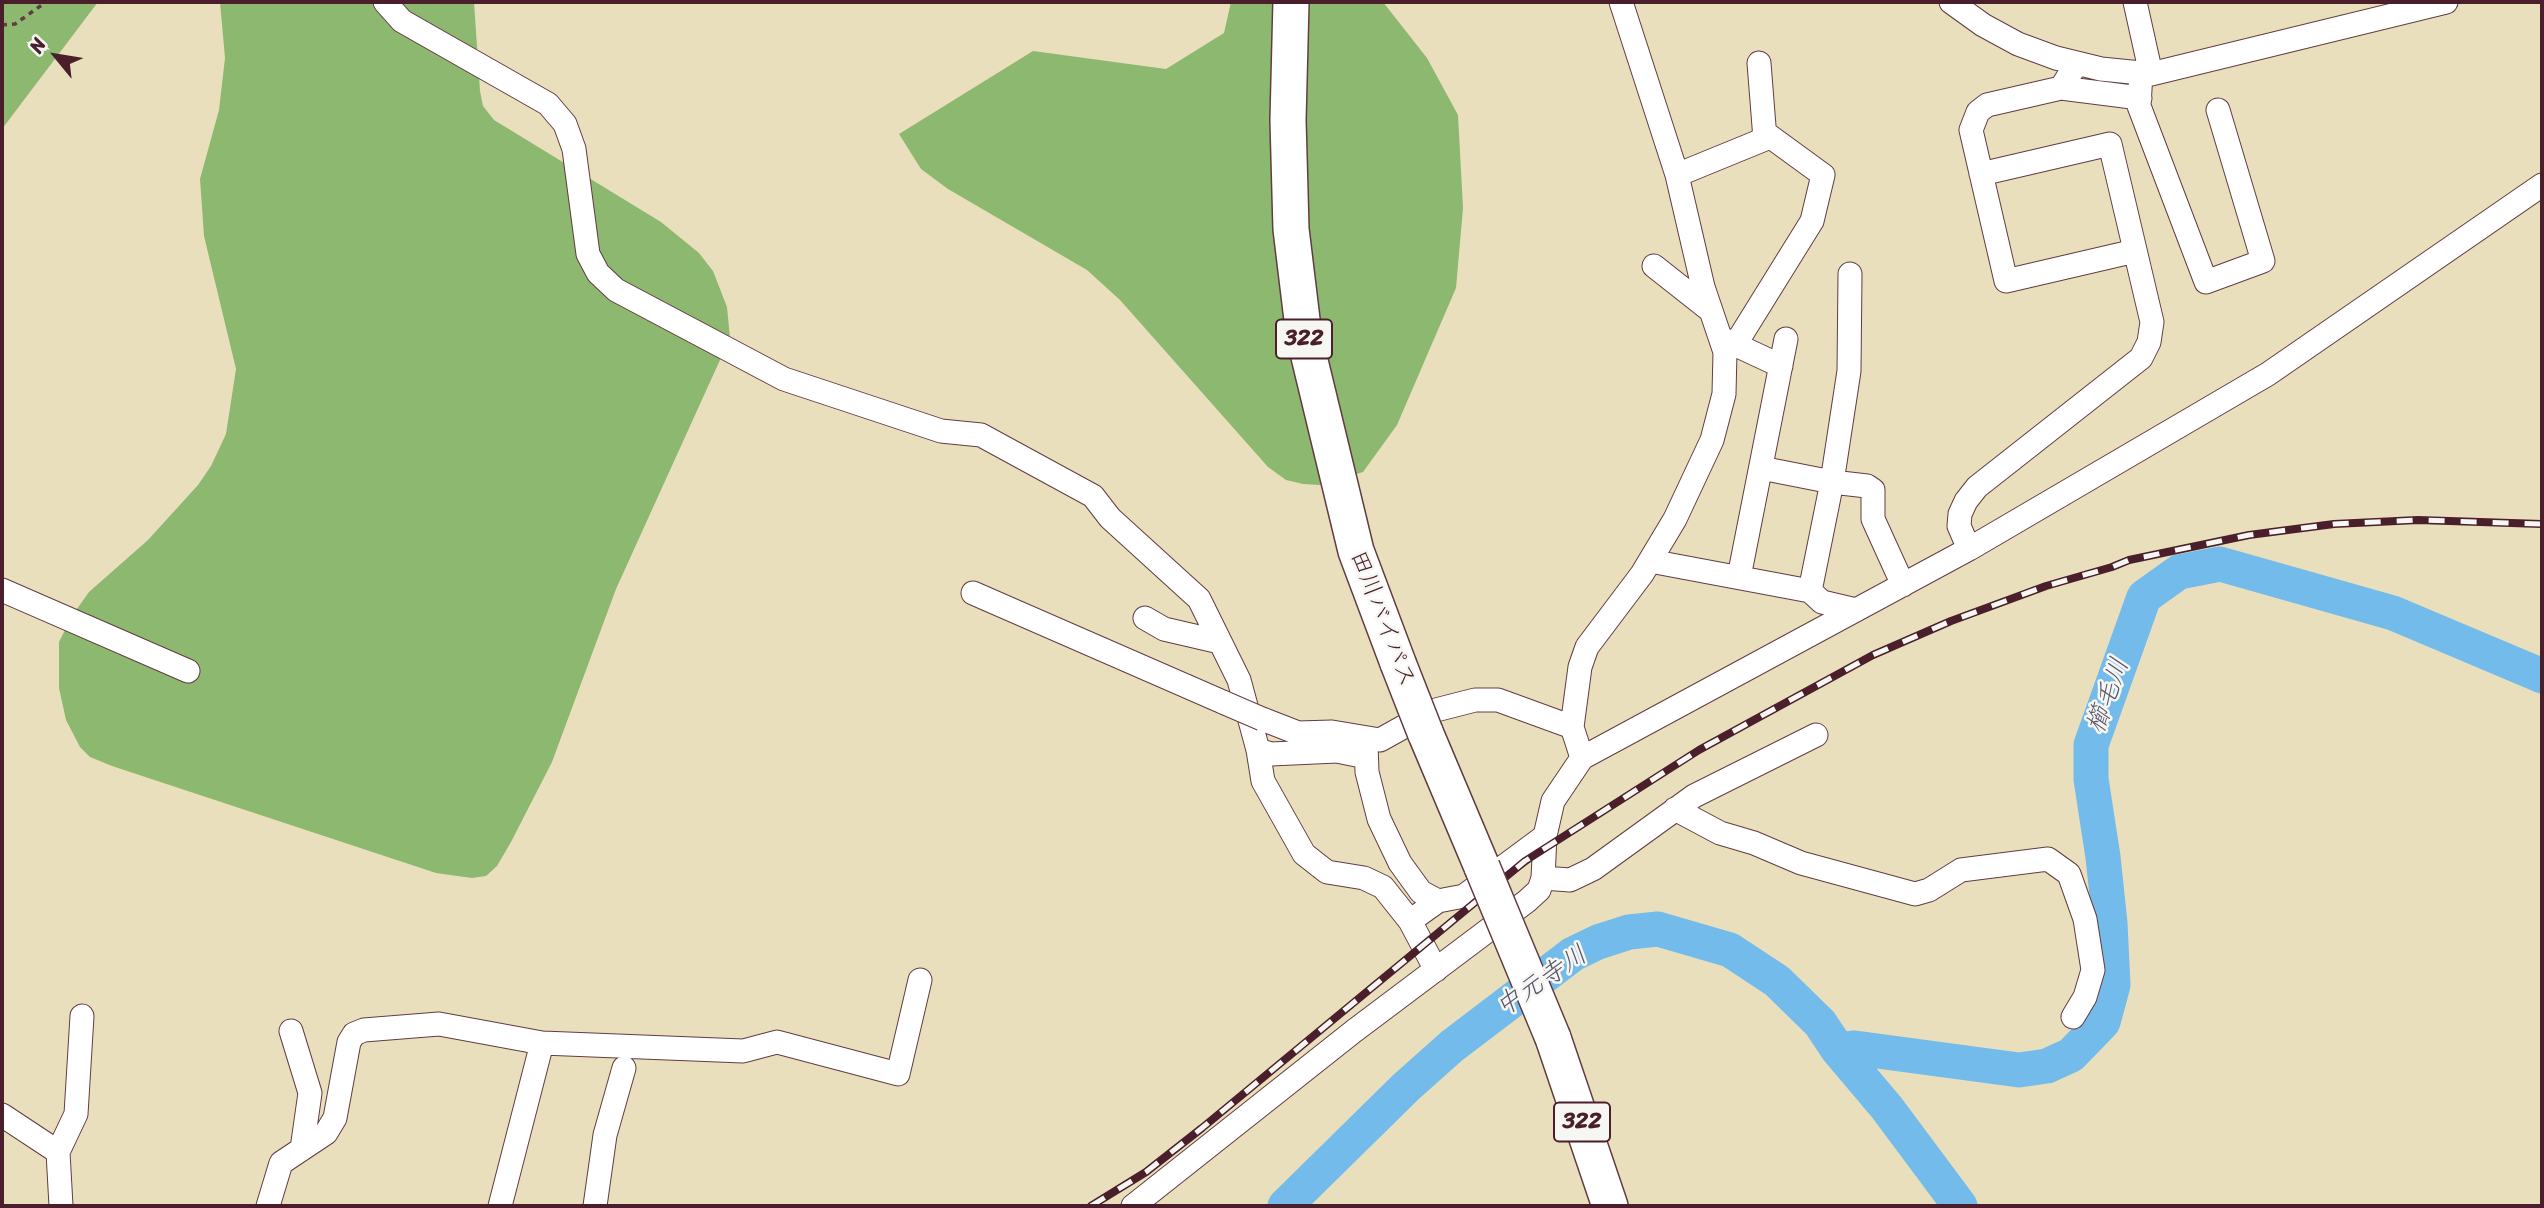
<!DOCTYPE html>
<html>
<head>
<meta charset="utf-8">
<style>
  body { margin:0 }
  #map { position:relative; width:2544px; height:1208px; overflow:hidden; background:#eadfbc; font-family:Sriracha,sans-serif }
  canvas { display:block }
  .frame { position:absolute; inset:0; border:4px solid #4a1f2b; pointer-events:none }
  .north { position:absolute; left:21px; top:21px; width:70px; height:70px; -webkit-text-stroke:5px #f6f6f2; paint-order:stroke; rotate:300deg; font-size:19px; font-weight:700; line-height:28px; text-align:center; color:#4a1f2b }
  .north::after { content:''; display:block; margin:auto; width:24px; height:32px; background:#4a1f2b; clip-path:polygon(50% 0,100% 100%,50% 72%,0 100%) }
</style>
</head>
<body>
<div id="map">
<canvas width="2544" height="1208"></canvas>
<div class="frame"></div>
<div class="north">N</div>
</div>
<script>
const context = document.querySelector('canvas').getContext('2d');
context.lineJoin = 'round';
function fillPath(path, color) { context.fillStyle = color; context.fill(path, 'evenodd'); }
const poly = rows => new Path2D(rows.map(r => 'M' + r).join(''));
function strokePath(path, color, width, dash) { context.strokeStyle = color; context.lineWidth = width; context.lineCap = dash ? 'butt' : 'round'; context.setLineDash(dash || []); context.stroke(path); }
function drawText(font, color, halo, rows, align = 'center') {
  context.font = font + ' Sriracha,"Klee One",sans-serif'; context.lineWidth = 5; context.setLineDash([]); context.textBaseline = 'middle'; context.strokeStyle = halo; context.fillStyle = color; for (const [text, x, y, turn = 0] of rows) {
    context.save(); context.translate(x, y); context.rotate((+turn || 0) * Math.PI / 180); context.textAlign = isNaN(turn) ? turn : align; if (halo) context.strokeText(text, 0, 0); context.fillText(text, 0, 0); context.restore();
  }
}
fillPath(poly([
  [2,2,98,2,2,129],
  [220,2,474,2,480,91,483,106,494,120,661,222,699,253,713,271,727,307,730,338,616,589,552,762,511,842,497,866,486,876,472,878,436,873,112,766,90,757,80,747,66,720,59,688,59,642,72,616,89,592,148,540,198,485,211,466,226,434,236,369,204,236,200,179,219,110,225,58],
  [1231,2,1383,2,1427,58,1458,115,1463,208,1456,288,1397,425,1363,472,1320,485,1303,484,1286,480,1268,467,1120,300,1087,270,948,189,921,169,899,134,1033,51,1166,69,1224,33]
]), '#8cb870');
strokePath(poly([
  [1838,1050,1855,1048,2019,1070,2047,1066,2071,1055,2103,1022,2113,985,2110,923,2103,857,2091,779,2091,745,2144,597,2179,572,2220,564,2393,613,2542,676],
  [1285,1206,1406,1087,1452,1046,1573,954,1598,942,1629,932,1658,929,1730,950,1777,981,1820,1023,1838,1050,1887,1108,1960,1206]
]), '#72bbea', 35);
const minor = poly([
  [385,2,402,21,548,104,565,124,574,149,588,254,598,273,616,290,784,379,941,431,981,435,1093,496,1110,518,1199,599,1239,680,1258,750,1271,754,1337,751,1366,757],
  [1951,2,1983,25,2018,44,2056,58,2101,69,2151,74,2446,2],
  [2135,2,2151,74],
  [2077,63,2061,88,1987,105,1978,112,1971,130,2006,281,2135,251],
  [2141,73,2139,106,2206,282,2263,261,2218,110],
  [2061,88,2140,98],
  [1677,175,1765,139,1759,63],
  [1654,266,1711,311],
  [1723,339,1781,366],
  [1735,345,1812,221,1823,175,1764,132],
  [1761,468,1832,482,1867,486,1873,490,1873,519,1903,585],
  [1969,549,1959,526,1960,514,1966,501,1977,487,2141,358,2149,342,2152,322,2110,144,1981,174],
  [1650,561,1810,591,1832,482,1849,371,1850,274],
  [1739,577,1786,339],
  [2,590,188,671],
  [1810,591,1822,602,1856,610],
  [973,593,1225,703],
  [1145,618,1164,629,1220,642],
  [1262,719,1298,733,1332,732,1380,740,1432,711,1475,700,1498,700,1572,727],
  [1366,744,1367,772,1379,819,1400,863,1421,892,1438,901,1464,896,1545,836],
  [1258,750,1263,781,1304,854,1327,872,1364,878,1383,887,1410,921,1438,901],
  [1582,758,1572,727,1580,667,1587,647,1642,574,1675,519,1712,440,1724,394,1725,352,1703,287,1677,175,1621,2],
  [1675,809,1720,833,1754,843,1801,863,1915,894,1929,890,1961,870,2048,859,2069,874,2085,919,2093,970,2085,997,2073,1017],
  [1543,878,1570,880,1593,869,1694,796,1816,735],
  [1410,921,1436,970],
  [291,1031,310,1093,302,1149],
  [2,1115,58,1152],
  [61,1206,58,1152,76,1114,82,1016],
  [268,1206,281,1163,326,1133,335,1118,349,1042,354,1034,364,1030,439,1024,542,1043],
  [500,1206,542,1043,743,1051,777,1042,898,1074,920,980],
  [595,1206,605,1135,624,1068],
  [1133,1206,1354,1031,1527,901,1539,890,1543,878,1545,836,1553,801,1582,758,1969,549,2268,374,2542,185]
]);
const highway = poly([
  [1291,2,1288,120,1291,229,1304,336,1356,551,1398,663],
  [1425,732,1482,867],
  [1553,1038,1610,1206]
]);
strokePath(minor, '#623c41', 25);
strokePath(highway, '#623c41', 38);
strokePath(poly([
  [2,25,15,24,46,2]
]), '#623c41', 3.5, [5, 5]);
strokePath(minor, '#fff', 23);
strokePath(highway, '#fff', 35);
const rail = poly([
  [1091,1206,1146,1172,1202,1128,1525,861,1699,750,1873,655,1951,621,2046,586,2112,567,2129,560,2249,535,2334,524,2418,520,2542,524]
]);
strokePath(rail, '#4a1f2b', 8);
strokePath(rail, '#f6f6f2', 5, [16]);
const minorBridge = poly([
  [1225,703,1262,719]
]);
const highwayBridge = poly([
  [1398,663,1425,732],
  [1482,867,1553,1038]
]);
strokePath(minorBridge, '#623c41', 25, []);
strokePath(highwayBridge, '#623c41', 38, []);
strokePath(minorBridge, '#fff', 23);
strokePath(highwayBridge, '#fff', 35);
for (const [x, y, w] of [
  [1304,339,56],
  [1582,1122,56]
]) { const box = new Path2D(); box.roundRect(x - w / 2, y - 19.5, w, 39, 5); context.fillStyle = '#f6f6f2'; context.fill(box); strokePath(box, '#4a1f2b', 2); }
drawText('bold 23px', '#4a1f2b', null, [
  ["322",1304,339],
  ["322",1582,1122]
]);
drawText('24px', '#4a1f2b', '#f6f6f2', [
  ["田川バイパス",1382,619,69]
]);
drawText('italic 26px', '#58566e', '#f6f6f2', [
  ["櫛毛川",2109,696,-70],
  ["中元寺川",1542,982,-34]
]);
</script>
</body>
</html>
